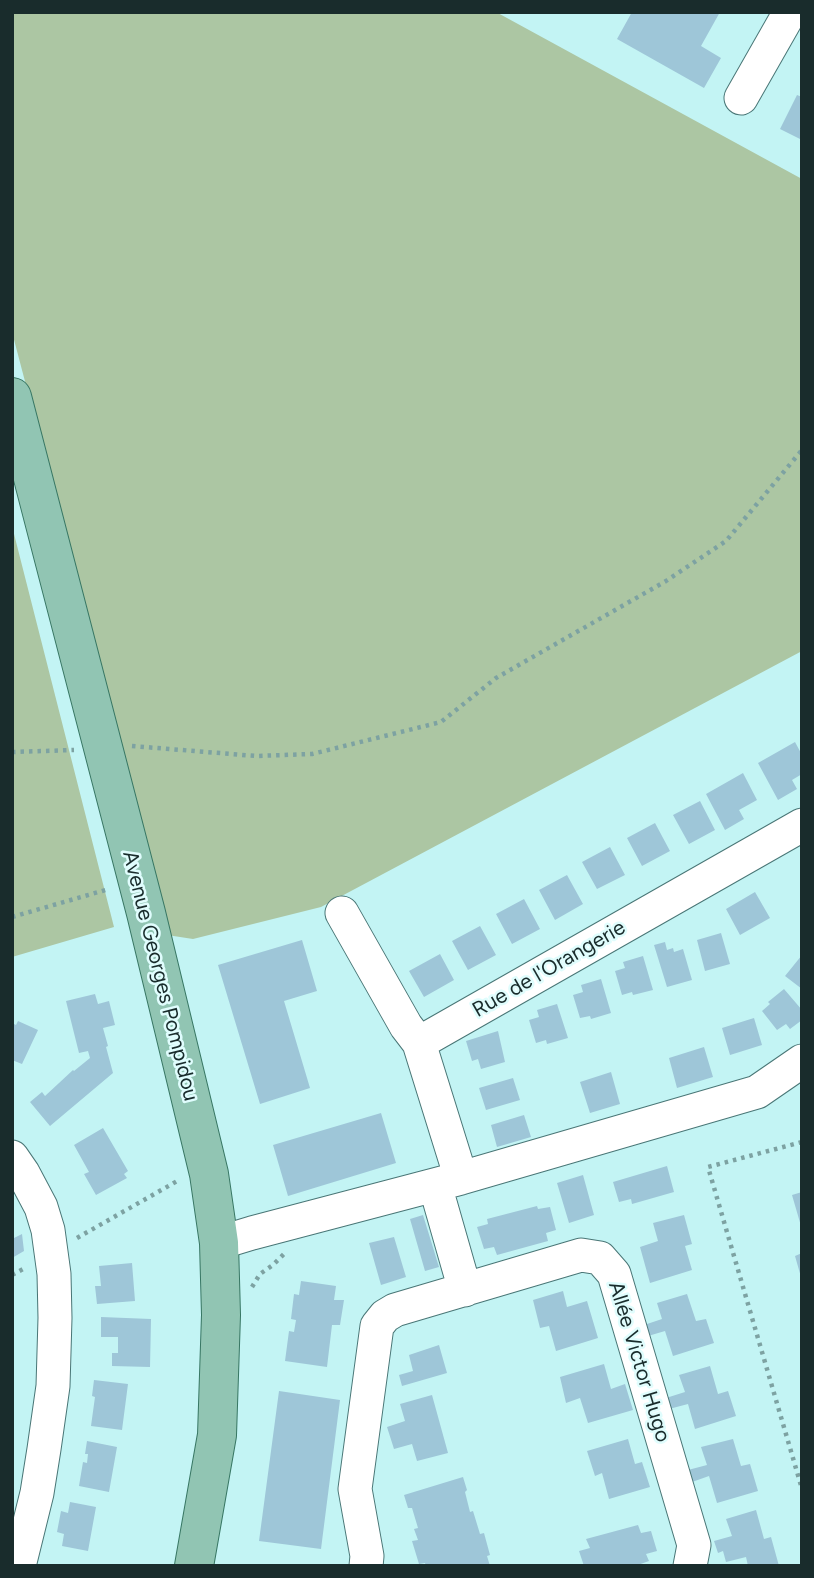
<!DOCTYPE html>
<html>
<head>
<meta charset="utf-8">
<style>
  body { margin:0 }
  #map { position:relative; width:814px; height:1578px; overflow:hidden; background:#c3f4f4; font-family:Figtree,sans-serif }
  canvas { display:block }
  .frame { position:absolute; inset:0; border:14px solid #192c2c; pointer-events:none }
</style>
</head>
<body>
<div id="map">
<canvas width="814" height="1578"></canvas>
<div class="frame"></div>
</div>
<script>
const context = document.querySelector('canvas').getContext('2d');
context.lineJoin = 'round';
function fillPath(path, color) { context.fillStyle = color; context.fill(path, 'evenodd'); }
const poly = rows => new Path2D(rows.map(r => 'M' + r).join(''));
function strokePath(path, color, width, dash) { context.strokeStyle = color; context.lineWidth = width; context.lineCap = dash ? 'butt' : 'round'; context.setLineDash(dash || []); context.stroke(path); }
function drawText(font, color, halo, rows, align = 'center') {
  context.font = font + ' Figtree,sans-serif'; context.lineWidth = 5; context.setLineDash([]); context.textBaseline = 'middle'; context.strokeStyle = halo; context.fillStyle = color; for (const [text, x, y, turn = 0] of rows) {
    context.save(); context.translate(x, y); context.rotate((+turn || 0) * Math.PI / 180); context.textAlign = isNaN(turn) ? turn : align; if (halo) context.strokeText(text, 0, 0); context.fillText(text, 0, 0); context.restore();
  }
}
fillPath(poly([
  [12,12,496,12,802,179,802,651,321,907,193,939,167,935,117,731,12,332],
  [12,526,114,927,12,957]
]), '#acc6a3');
fillPath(poly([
  [632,12,720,12,701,46,721,58,704,88,617,39],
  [797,95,802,97,802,140,780,129],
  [795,742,802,755,802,774,792,780,797,789,778,800,758,763],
  [743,773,757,800,739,810,744,819,725,830,706,794],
  [700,801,715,830,689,844,673,815],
  [655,823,670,851,642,866,627,838],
  [610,847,625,875,597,889,582,862],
  [567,875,583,904,555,920,539,890],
  [755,892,770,918,740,935,726,909],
  [524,899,540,929,512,944,496,914],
  [480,926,496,955,468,970,452,941],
  [721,933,730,964,705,971,697,940],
  [302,940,317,991,284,1001,310,1088,260,1104,218,965],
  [665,942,667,950,673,948,674,952,683,949,692,980,667,987,654,945],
  [440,954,454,980,424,997,409,971],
  [802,955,802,989,785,976],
  [643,956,653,990,633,995,632,992,622,995,615,971,625,968,623,962],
  [601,979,611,1013,591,1019,590,1016,580,1018,573,995,583,992,581,985],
  [784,989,802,1010,802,1020,790,1029,786,1024,777,1030,762,1011,770,1004,768,1002],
  [95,994,98,1004,109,1001,115,1025,103,1028,108,1046,106,1047,113,1073,50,1126,30,1102,42,1092,45,1096,73,1070,74,1071,90,1058,88,1051,79,1053,66,1001],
  [557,1004,568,1038,547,1044,546,1040,536,1043,529,1020,539,1017,537,1010],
  [754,1018,762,1045,730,1055,722,1028],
  [18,1021,38,1030,22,1064,12,1060,12,1023,16,1025],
  [498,1031,505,1062,481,1069,478,1059,472,1061,466,1041],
  [704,1047,713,1077,677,1088,669,1058],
  [611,1072,620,1104,590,1113,580,1082],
  [513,1078,520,1100,486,1110,479,1088],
  [381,1113,396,1163,288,1196,273,1145],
  [524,1115,531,1137,497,1147,491,1125],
  [103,1128,128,1171,124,1174,127,1178,96,1195,84,1174,89,1172,74,1145],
  [667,1166,674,1192,632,1204,631,1199,619,1202,613,1182],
  [583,1175,594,1215,569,1223,557,1183],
  [802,1192,802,1226,801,1226,792,1195],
  [537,1206,538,1209,550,1207,556,1230,546,1233,548,1241,497,1255,494,1247,484,1249,477,1227,488,1224,487,1219],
  [423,1215,439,1267,425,1271,410,1219],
  [684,1215,692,1244,685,1246,692,1270,650,1283,640,1247,658,1241,653,1223],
  [22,1234,24,1251,12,1258,12,1239],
  [394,1237,406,1277,381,1285,369,1243],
  [802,1253,802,1277,801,1277,795,1256],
  [132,1263,135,1301,97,1304,95,1286,101,1286,99,1266],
  [301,1281,336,1286,334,1300,344,1300,340,1325,332,1325,327,1367,285,1361,289,1331,294,1332,296,1320,291,1319,294,1294,299,1295],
  [563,1291,567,1307,587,1301,598,1338,556,1351,549,1326,540,1328,533,1300],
  [687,1294,696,1321,706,1319,714,1343,673,1356,665,1331,648,1336,644,1325,662,1319,657,1303],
  [101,1317,151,1319,150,1367,112,1366,112,1353,118,1353,118,1337,101,1337],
  [439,1345,447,1373,402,1386,399,1375,413,1371,409,1355],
  [604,1364,611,1389,625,1384,633,1410,588,1423,580,1398,566,1403,560,1377],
  [710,1366,718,1394,728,1391,736,1416,695,1429,688,1404,669,1409,666,1398,685,1392,679,1375],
  [94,1380,128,1384,122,1430,91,1426,95,1397,92,1396],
  [279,1391,340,1400,321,1549,259,1541],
  [432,1395,448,1453,417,1461,412,1444,394,1449,387,1427,405,1421,400,1404],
  [628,1439,635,1464,642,1462,650,1487,609,1499,602,1473,595,1476,587,1451],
  [733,1439,741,1466,750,1464,758,1491,717,1503,709,1476,692,1482,688,1470,707,1465,701,1447],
  [87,1441,117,1447,109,1492,79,1486,83,1462,87,1463,88,1454,85,1454],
  [463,1477,467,1490,465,1492,470,1512,473,1511,480,1534,484,1533,490,1555,487,1556,490,1566,426,1566,425,1563,419,1564,412,1541,418,1540,414,1529,418,1528,412,1508,408,1508,404,1495],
  [70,1502,96,1507,88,1551,62,1546,64,1534,57,1532,61,1511,68,1513],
  [756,1510,764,1539,771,1537,779,1566,748,1566,746,1557,726,1562,723,1551,718,1553,714,1541,732,1536,726,1519],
  [638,1525,641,1533,651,1531,657,1551,646,1554,649,1561,635,1566,584,1566,579,1551,590,1548,586,1539]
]), '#9ec6d8');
const minor = poly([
  [741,98,790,12],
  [342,913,406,1026,419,1043],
  [12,1157,23,1173,41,1207,48,1230,54,1274,55,1318,53,1386,44,1449,37,1493,19,1566],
  [461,1178,419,1043,802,825],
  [435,1185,465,1290],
  [219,1243,252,1233,461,1178,757,1092,802,1061],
  [366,1566,367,1556,355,1489,377,1326,385,1316,395,1310,581,1255,600,1258,614,1274,694,1545,690,1566]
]);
const major = poly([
  [12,397,146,913,209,1174,219,1243,221,1315,217,1435,194,1566]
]);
strokePath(minor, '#497676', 35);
strokePath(major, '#377663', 40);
strokePath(poly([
  [132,746,256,756,312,754,441,722,496,678,666,581,726,541,802,450],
  [12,752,74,750],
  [12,917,109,889],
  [802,1142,708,1167,802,1489],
  [77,1238,179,1180],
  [12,1275,27,1267],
  [252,1287,260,1274,273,1265,284,1254]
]), '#7da2a2', 4.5, [3.5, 5]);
strokePath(minor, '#fff', 33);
strokePath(major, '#91c5b3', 38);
drawText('21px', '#192c2c', '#e0fdfd', [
  ["Rue de l'Orangerie",549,969,-30],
  ["Avenue Georges Pompidou",160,976,76],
  ["Allée Victor Hugo",639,1362,73]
]);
</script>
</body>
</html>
